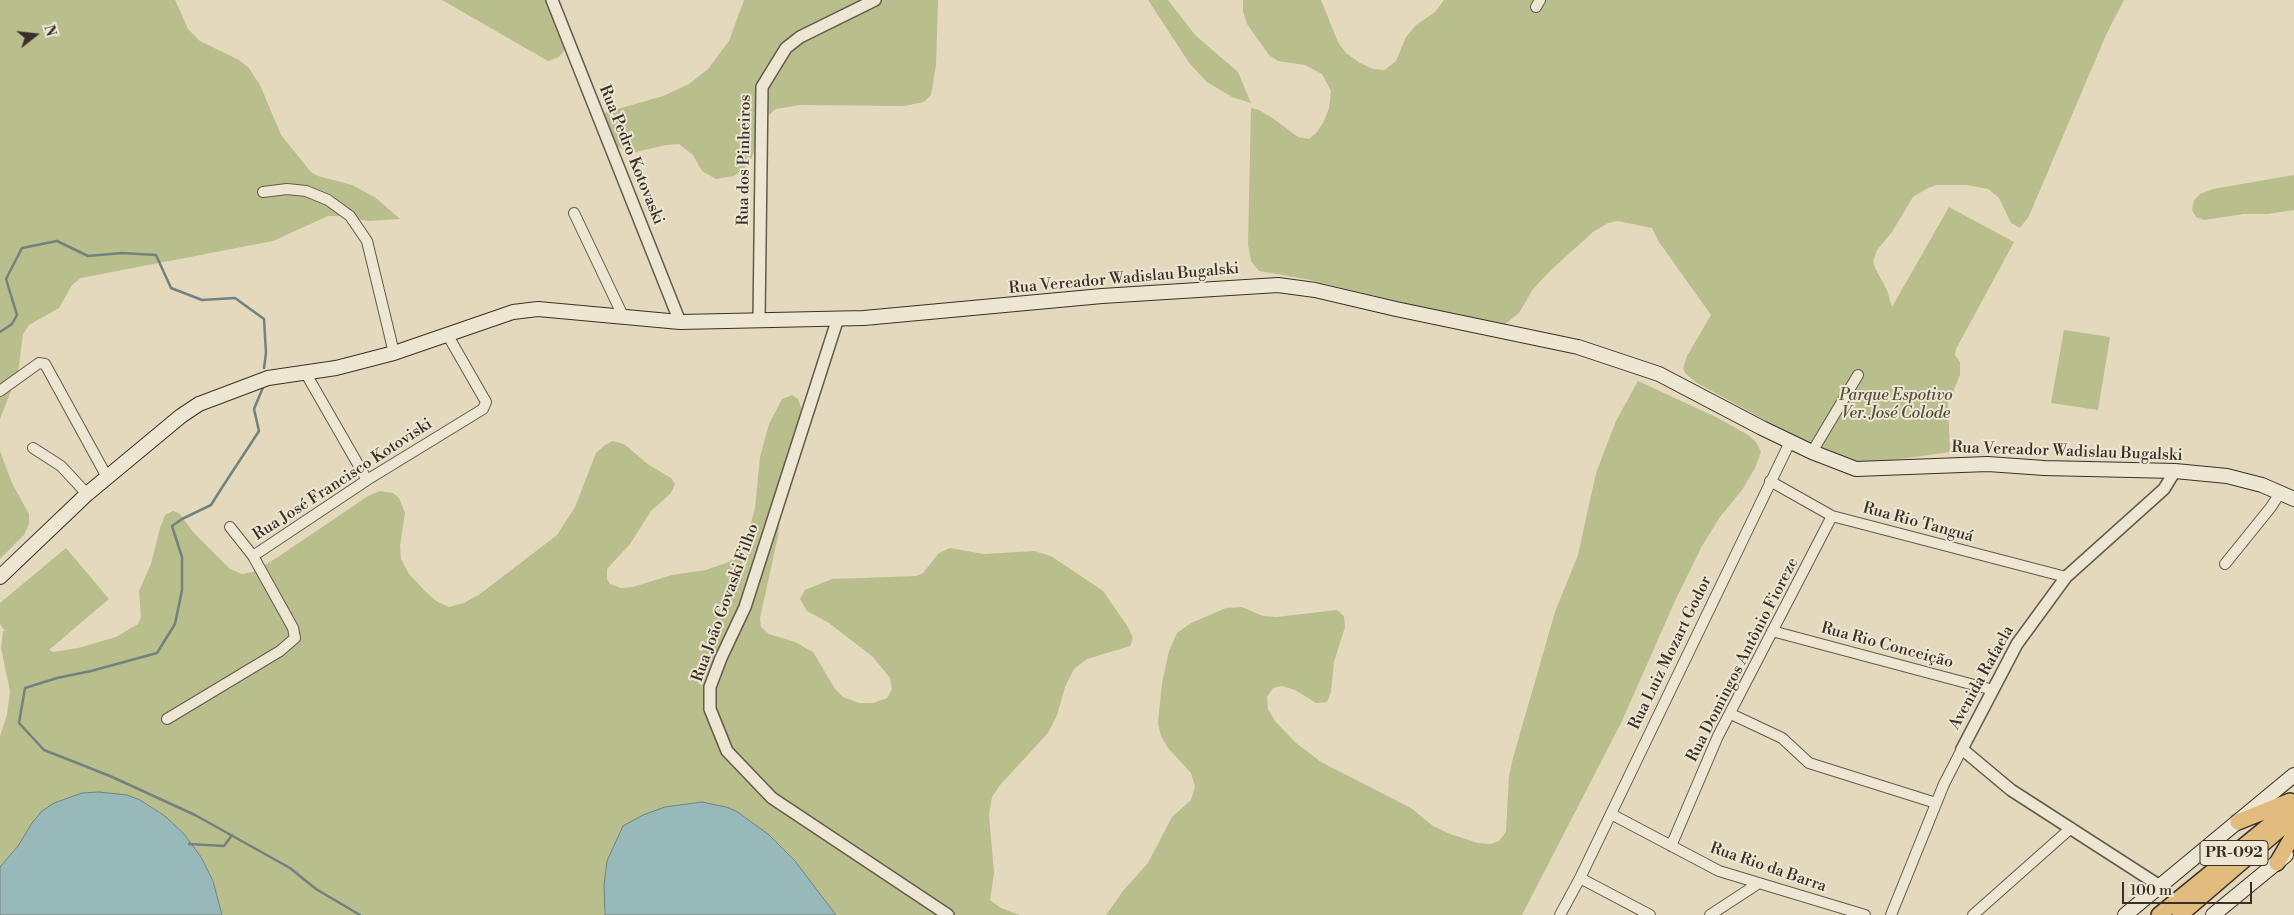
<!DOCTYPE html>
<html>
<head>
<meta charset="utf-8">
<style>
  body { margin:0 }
  #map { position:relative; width:2294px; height:915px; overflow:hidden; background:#e4d9bc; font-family:"Libre Bodoni",serif }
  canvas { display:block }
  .north { position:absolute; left:10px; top:10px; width:50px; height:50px; -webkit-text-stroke:4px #ede6d3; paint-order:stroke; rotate:74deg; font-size:14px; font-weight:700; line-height:20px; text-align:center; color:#3a3028 }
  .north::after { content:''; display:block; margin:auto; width:18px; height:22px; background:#3a3028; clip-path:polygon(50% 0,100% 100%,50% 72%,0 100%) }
  .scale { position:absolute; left:2122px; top:882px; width:130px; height:22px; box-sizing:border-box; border:2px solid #3a3028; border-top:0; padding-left:6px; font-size:15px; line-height:18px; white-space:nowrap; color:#3a3028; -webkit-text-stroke:4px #ede6d3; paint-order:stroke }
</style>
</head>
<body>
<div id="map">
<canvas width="2294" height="915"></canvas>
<div class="north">N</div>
<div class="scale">100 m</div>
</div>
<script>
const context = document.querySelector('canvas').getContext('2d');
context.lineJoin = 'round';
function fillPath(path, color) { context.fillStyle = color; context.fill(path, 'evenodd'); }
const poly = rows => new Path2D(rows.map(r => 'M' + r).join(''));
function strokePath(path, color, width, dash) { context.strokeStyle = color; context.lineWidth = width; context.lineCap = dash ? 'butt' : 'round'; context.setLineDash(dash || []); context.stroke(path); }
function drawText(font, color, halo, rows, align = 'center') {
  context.font = font + ' "Libre Bodoni",serif'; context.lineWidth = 4; context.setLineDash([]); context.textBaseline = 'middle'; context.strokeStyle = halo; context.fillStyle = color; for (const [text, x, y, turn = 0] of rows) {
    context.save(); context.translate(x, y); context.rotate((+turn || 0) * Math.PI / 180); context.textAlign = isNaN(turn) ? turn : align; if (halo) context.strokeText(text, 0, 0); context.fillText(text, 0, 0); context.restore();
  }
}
fillPath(poly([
  [0,0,175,0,188,29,200,41,239,60,249,68,260,85,281,135,311,172,318,176,352,185,376,198,400,219,368,221,340,216,328,216,273,241,81,278,72,285,59,308,29,325,23,334,18,373,0,419],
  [442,0,556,0,569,44,559,57,548,61],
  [744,0,938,0,936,65,931,95,924,102,904,106,800,105,776,109,765,118,752,157,744,169,734,176,716,179,702,171,693,155,679,144,666,145,631,153,618,147,597,115,663,96,689,84,708,69,729,41],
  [1148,0,1168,0,1195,35,1238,72,1251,103,1232,97,1207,82,1190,64],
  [1243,0,1321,0,1338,42,1346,53,1360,63,1373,69,1385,70,1396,61,1406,37,1416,25,1435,12,1444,0,2124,0,2106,35,2029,216,2020,228,2011,223,1999,198,1988,189,1967,185,1937,185,1928,188,1913,197,1892,232,1877,250,1873,262,1875,268,1887,290,1892,307,1949,207,2014,242,1956,349,1955,355,1960,362,1960,375,1948,404,1950,452,1871,463,1854,463,1805,442,1697,383,1686,374,1683,369,1687,356,1711,315,1659,242,1652,228,1618,221,1608,223,1593,232,1551,270,1533,289,1519,313,1505,324,1485,323,1306,279,1259,271,1251,261,1248,245,1251,108,1259,110,1274,119,1298,137,1309,139,1317,132,1323,123,1329,108,1331,91,1322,74,1305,65,1278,61,1269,55,1247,24,1243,11],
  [2294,175,2294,210,2268,214,2244,214,2204,220,2196,217,2192,210,2194,200,2200,194,2213,189],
  [2064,330,2110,337,2098,410,2051,403],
  [1638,381,1718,418,1748,435,1756,442,1761,452,1755,468,1742,490,1720,517,1702,546,1675,601,1622,721,1522,915,1106,915,1123,891,1148,863,1172,817,1191,800,1195,786,1191,773,1168,748,1161,736,1158,723,1162,683,1169,651,1177,633,1191,623,1226,608,1242,607,1263,616,1276,617,1337,610,1344,616,1345,627,1334,662,1331,692,1327,702,1316,703,1295,690,1282,686,1273,688,1267,697,1268,709,1275,721,1296,743,1321,762,1411,808,1433,826,1450,834,1478,843,1490,844,1499,841,1506,832,1509,776,1513,758,1555,612,1578,555,1596,473,1616,421],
  [792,395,798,399,802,410,802,424,782,500,778,536,760,618,761,627,769,634,795,642,813,652,835,689,843,697,859,703,873,703,887,698,892,689,890,678,873,657,829,623,807,611,800,599,805,590,832,579,916,576,923,573,939,553,950,548,984,554,1034,551,1051,556,1103,591,1128,627,1133,638,1130,646,1087,659,1074,669,1065,687,1057,715,1048,733,1000,785,992,797,989,814,994,873,990,900,1001,908,1020,915,836,915,795,861,768,834,736,811,702,802,665,807,604,910,605,915,222,915,213,881,201,857,184,834,165,816,140,800,32,823,18,846,0,867,0,736,7,715,10,691,1,648,3,631,5,631,0,624,0,603,66,548,109,599,49,650,53,652,78,648,116,637,138,624,141,617,139,591,151,564,160,528,165,515,173,511,179,513,194,533,230,569,242,574,253,572,278,557,368,496,380,491,393,493,399,498,405,513,400,546,401,559,409,574,425,591,436,601,449,607,464,603,480,594,557,535,575,507,596,453,605,445,613,441,624,444,649,465,671,478,675,484,671,493,651,511,630,544,607,569,607,579,610,584,621,588,633,587,672,575,706,570,729,562,738,553,749,530,755,508,760,457,769,424,782,399],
  [0,451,12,483,29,514,29,524,24,535,0,559]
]), '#b9be8d');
const water = poly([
  [99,792,127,795,140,800,165,816,184,834,201,857,213,881,222,915,0,915,0,867,18,846,32,823,42,811,54,803,82,793,99,792],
  [702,802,726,807,736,811,768,834,795,861,836,915,605,915,604,885,607,861,623,826,643,815,665,807,702,802]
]);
fillPath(water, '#98b9b9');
strokePath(water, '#72827f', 1);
strokePath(poly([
  [0,332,12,324,17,315,6,279,22,248,57,241,88,256,122,253,156,255,171,288,202,300,235,298,264,319,266,353,264,368],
  [264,385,254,409,259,431,223,486,211,505,182,519,172,526,182,557,182,590,175,624,157,653,91,671,57,678,25,688,19,723,44,750,110,776,195,815,290,868,316,889,360,915],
  [189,844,224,846,232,835]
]), '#72827f', 2.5);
const minor = poly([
  [1536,7,1540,0],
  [263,192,287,189,306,191,328,200,350,216,367,241,394,353],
  [574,213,623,316],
  [305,372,367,480],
  [0,391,39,363,45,364,107,477],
  [33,448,61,466,87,494],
  [1812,452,1858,375],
  [1770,481,1832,516,2066,577],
  [253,556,367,480,483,409,486,402,447,334],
  [2225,564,2271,507,2280,493],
  [1772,631,1993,690],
  [1731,714,1782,738,1809,763,1936,803],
  [167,719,280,651,295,638,293,628,253,556,230,527],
  [1611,814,1719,871,1865,915],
  [1671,846,1718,736,1832,516],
  [1580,878,1650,915],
  [1560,915,1580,878,1790,442],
  [1710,915,1759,883],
  [1891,915,1944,784,1962,749],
  [1973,915,2071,828]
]);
const tertiary = poly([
  [552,0,680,322],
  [838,318,745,607,721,658,710,687,710,709,727,751,772,798,948,915],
  [759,320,762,87,786,48,800,37,875,0],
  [2160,886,2011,790,1962,749,2017,644,2066,577,2164,489,2175,471]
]);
const secondary = poly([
  [0,577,87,494,181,416,199,404,268,378,336,368,394,353,513,312,538,309,680,322,864,318,1102,296,1278,285,1315,290,1396,309,1578,347,1659,374,1762,428,1812,452,1856,469,1988,464,2044,468,2175,471,2227,476,2262,485,2294,499],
  [2125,915,2294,775],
  [2213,915,2286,855]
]);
const primary = poly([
  [2238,822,2290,801],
  [2277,863,2294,834],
  [2159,915,2294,805],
  [2180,915,2294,817]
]);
strokePath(minor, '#645a4d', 12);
strokePath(tertiary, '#645a4d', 14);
strokePath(secondary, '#3a3028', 16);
strokePath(primary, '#3a3028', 18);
strokePath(minor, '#ede6d3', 10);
strokePath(tertiary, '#ede6d3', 11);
strokePath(secondary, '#ede6d3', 14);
strokePath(primary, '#e2bc7e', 15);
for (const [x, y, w] of [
  [2234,853,68]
]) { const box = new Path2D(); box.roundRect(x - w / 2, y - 12.5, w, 25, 4); context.fillStyle = '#ede6d3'; context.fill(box); strokePath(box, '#3a3028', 1); }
drawText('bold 15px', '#3a3028', null, [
  ["PR-092",2234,853]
]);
drawText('16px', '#3a3028', '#ede6d3', [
  ["Rua Pedro Kotovaski",631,155,68],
  ["Rua dos Pinheiros",745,160,-89],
  ["Rua Vereador Wadislau Bugalski",1124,279,-5],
  ["Rua Vereador Wadislau Bugalski",2067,452,2],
  ["Rua José Francisco Kotoviski",343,480,-33],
  ["Rua Rio Tanguá",1918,523,15],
  ["Rua João Govaski Filho",726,603,-70],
  ["Rua Rio Conceição",1887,646,15],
  ["Rua Luiz Mozart Godor",1671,653,-64],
  ["Rua Domingos Antônio Fioreze",1743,660,-63],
  ["Avenida Rafaela",1982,678,-61],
  ["Rua Rio da Barra",1768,868,19]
]);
drawText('italic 16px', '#534c3c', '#ede6d3', [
  ["Parque Espotivo",1896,396],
  ["Ver. José Colode",1896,414]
]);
</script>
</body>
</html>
